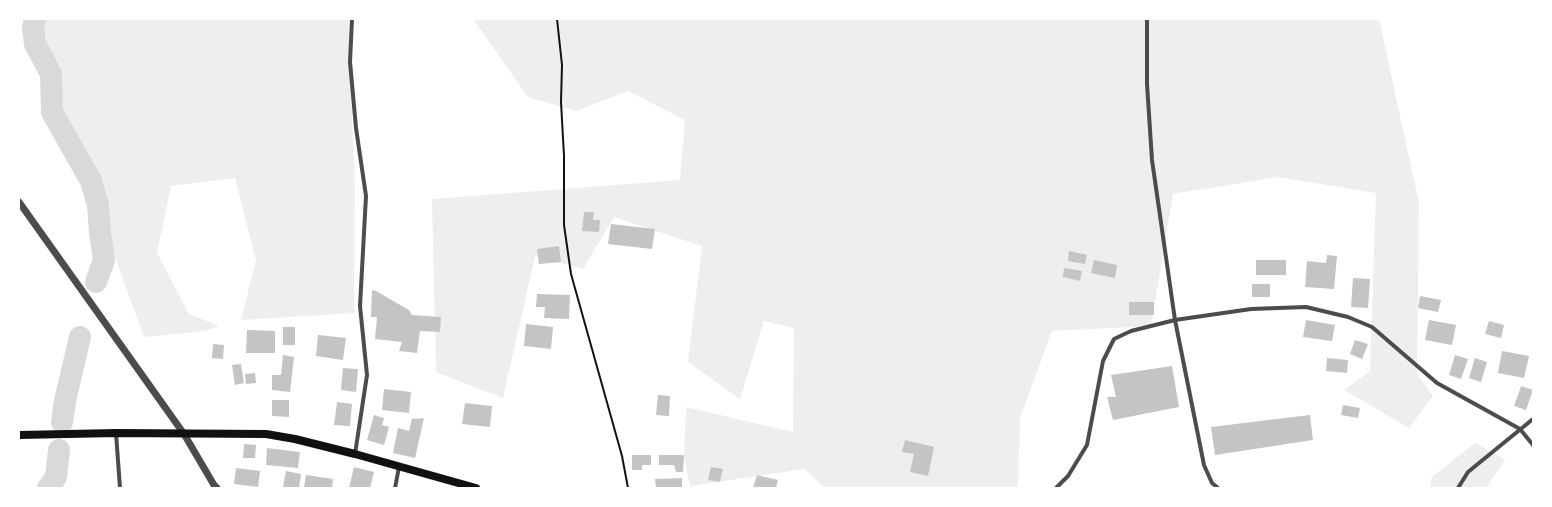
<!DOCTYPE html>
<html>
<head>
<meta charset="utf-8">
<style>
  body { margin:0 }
  #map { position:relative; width:1552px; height:507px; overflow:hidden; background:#fff; font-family:"Public Sans",sans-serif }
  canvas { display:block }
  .frame { position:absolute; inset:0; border:20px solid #fff; pointer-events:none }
</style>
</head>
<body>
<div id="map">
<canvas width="1552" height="507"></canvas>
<div class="frame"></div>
</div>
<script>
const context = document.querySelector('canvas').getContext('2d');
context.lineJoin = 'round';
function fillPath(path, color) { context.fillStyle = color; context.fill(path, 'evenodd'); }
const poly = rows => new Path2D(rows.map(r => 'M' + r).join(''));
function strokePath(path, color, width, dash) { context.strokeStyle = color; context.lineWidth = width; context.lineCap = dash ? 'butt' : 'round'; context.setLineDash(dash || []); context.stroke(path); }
fillPath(poly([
  [31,19,348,19,355,188,354,313,241,320,256,260,235,178,171,186,157,253,189,314,219,326,206,331,144,337,68,128],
  [473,19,1379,19,1419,203,1417,374,1433,396,1409,428,1344,390,1370,371,1376,193,1278,177,1173,194,1151,326,1052,331,1020,418,1018,488,825,488,804,469,690,486,684,455,686,407,793,432,794,328,764,321,740,399,688,362,702,246,614,217,583,269,535,256,503,398,436,372,432,199,680,180,685,120,628,91,576,111,528,97],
  [1475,443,1505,460,1486,488,1430,488,1432,477]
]), '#eee');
strokePath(poly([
  [35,19,33,28,35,44,51,74,52,112,91,181,98,205,100,233,104,260,96,282],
  [62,422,65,401,80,337],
  [48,488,56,477,59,450]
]), '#d9d9d9', 22);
fillPath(poly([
  [584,212,594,212,593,220,600,220,599,232,582,231],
  [611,224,655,229,652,249,608,244],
  [559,246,561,262,539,264,537,249],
  [1069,251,1087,255,1085,264,1068,261],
  [1327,255,1337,256,1334,289,1305,287,1307,261,1326,263],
  [1094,260,1117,265,1115,278,1091,273],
  [1256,260,1286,260,1286,275,1256,275],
  [1064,268,1082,271,1080,281,1063,277],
  [1353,278,1370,279,1368,308,1351,307],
  [1252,284,1270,284,1270,297,1252,297],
  [372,290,376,291,409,310,412,315,441,317,440,332,420,331,417,353,399,351,402,342,375,339,377,317,371,317],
  [537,294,570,295,569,319,544,318,545,307,536,307],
  [1420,296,1441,300,1438,312,1418,308],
  [1129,302,1154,302,1154,315,1129,315],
  [1306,320,1335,325,1332,341,1303,337],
  [1429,320,1456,325,1452,345,1425,340],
  [1489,321,1504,325,1501,338,1485,334],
  [526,324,553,327,551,349,524,346],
  [283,327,295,327,295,345,283,345],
  [247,330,275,331,275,353,246,353],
  [318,335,346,338,343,360,316,356],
  [1355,340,1368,344,1362,359,1350,354],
  [213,344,224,345,223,359,212,358],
  [1502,351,1529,356,1524,378,1498,373],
  [283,355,294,357,290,392,272,390,272,375,281,375],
  [1455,355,1468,359,1461,379,1449,375],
  [1327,358,1348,360,1347,373,1326,371],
  [1475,358,1487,362,1481,382,1469,378],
  [241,364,244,383,235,385,232,365],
  [1172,366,1179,407,1113,420,1107,397,1116,397,1111,375],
  [343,368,358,369,356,392,341,390],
  [255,373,256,383,246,384,245,374],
  [1521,386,1533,390,1526,410,1514,406],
  [384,389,411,392,409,413,382,410],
  [658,395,670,396,669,416,656,415],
  [272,400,289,400,289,417,272,416],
  [337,402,352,404,350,426,334,425],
  [465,403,492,406,490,427,462,424],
  [1343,405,1360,408,1358,418,1341,415],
  [374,415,384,418,382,425,389,427,384,445,367,440],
  [1310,415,1313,440,1215,455,1211,427],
  [424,418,415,458,393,453,398,428,409,431,412,419],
  [905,440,934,447,928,476,910,472,914,454,902,452],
  [244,444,256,445,255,458,243,458],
  [267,448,300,452,298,468,266,465],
  [632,455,651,455,651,465,642,465,642,470,632,470],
  [659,455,684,455,683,472,676,472,674,465,659,465],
  [354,467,374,472,370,488,349,488],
  [711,467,723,469,720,482,708,480],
  [236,468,260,471,258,487,234,484],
  [286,471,301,474,299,488,283,487],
  [306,475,333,479,332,488,304,488],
  [757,475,778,480,776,488,753,488],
  [682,478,682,488,656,488,655,479]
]), '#c4c4c4');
strokePath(poly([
  [557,19,562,65,561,102,564,156,564,225,571,274,622,456,628,488]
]), '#111', 2);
strokePath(poly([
  [352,19,350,62,356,128,366,196,360,306,367,375,355,454],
  [1147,19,1147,84,1152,160,1175,320,1204,465,1212,483,1218,488],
  [116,433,120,488],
  [395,488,399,467],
  [1056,488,1068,476,1087,445,1103,361,1114,339,1131,331,1175,320,1251,309,1306,307,1348,317,1372,327,1437,383,1520,429,1533,445],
  [1458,488,1468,472,1533,419]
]), '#4c4c4c', 4);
strokePath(poly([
  [19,202,184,434,214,485,217,488]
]), '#4c4c4c', 7);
strokePath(poly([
  [19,435,116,433,266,434,295,439,355,454,476,488]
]), '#111', 8);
</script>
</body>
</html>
